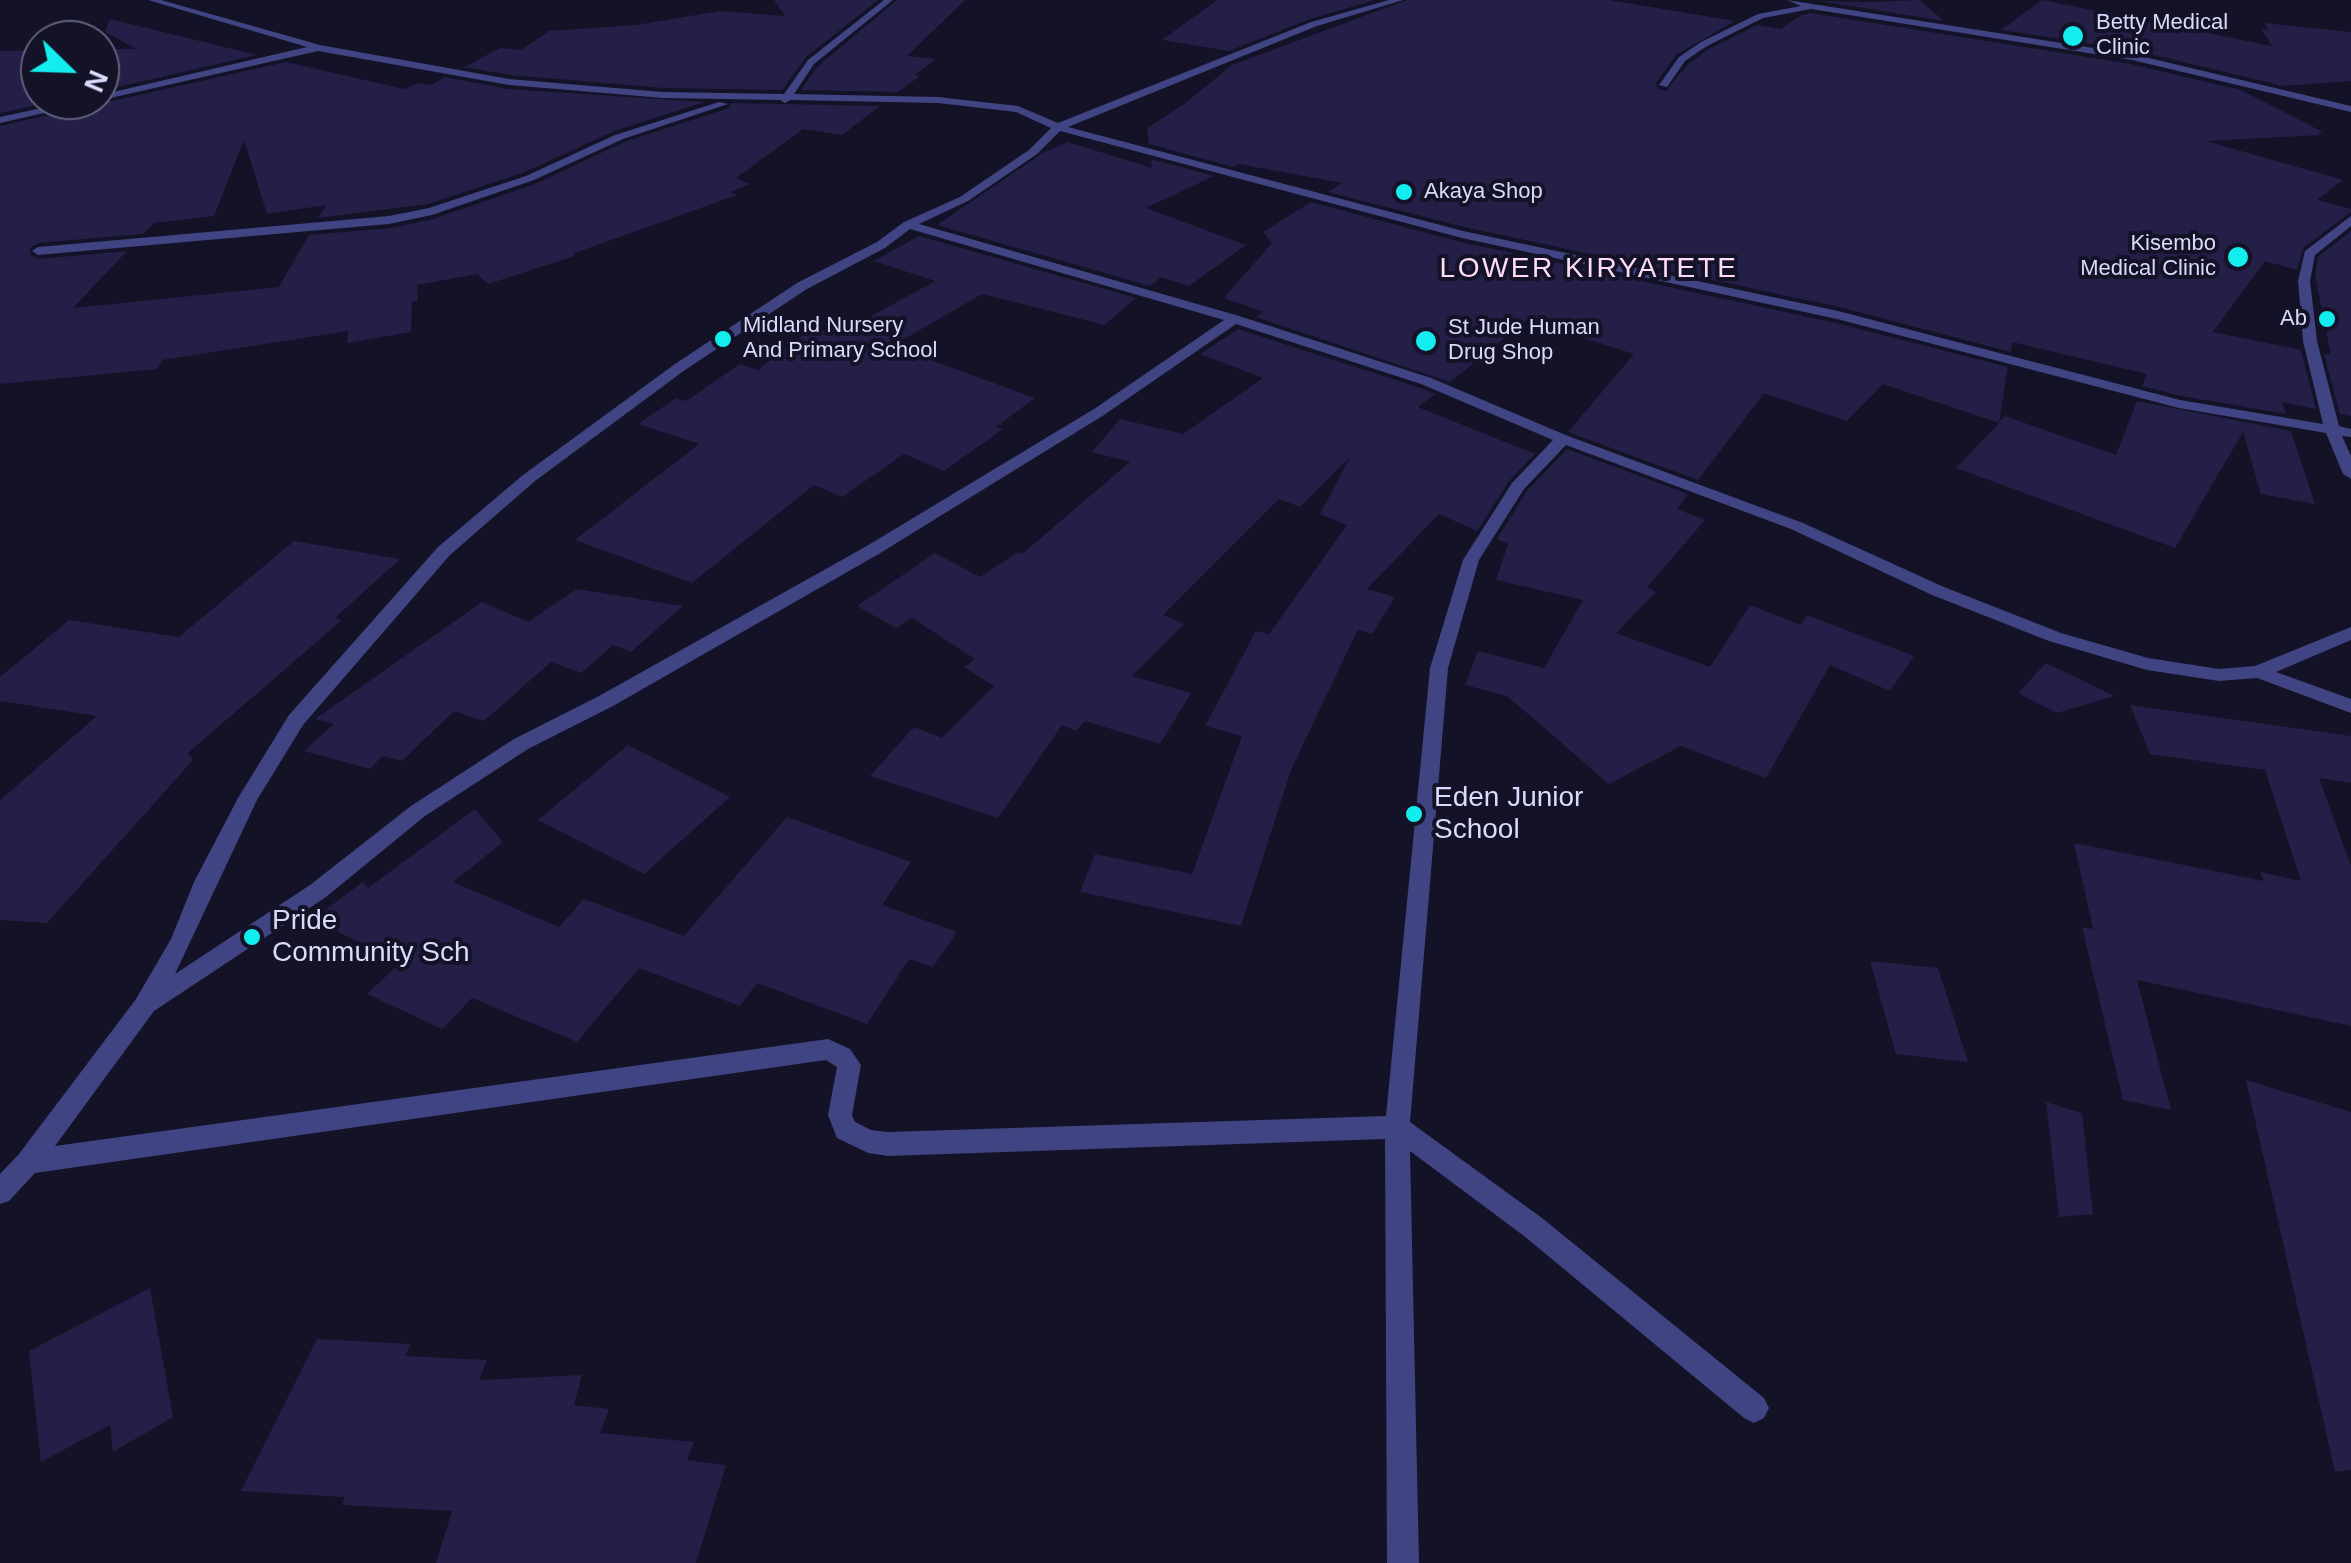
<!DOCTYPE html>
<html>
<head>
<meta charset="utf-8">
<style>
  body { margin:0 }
  #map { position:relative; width:2351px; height:1563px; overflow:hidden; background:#131227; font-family:Helvetica,sans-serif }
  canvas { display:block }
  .north { position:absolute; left:20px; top:20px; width:100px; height:100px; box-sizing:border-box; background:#131227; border:2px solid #63627c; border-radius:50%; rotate:113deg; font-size:28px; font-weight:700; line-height:40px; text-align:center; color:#dbdafc }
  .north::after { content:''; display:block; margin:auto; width:35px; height:45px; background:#14edee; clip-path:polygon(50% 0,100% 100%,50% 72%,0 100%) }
</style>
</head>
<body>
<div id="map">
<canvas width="2351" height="1563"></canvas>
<div class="north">N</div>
</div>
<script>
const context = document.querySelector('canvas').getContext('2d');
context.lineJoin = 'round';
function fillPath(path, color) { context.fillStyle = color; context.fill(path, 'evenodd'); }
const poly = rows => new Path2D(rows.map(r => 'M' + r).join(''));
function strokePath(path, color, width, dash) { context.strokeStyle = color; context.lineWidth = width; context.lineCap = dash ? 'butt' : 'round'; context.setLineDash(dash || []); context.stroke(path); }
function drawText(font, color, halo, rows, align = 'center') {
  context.font = font + ' Helvetica,sans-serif'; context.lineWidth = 8; context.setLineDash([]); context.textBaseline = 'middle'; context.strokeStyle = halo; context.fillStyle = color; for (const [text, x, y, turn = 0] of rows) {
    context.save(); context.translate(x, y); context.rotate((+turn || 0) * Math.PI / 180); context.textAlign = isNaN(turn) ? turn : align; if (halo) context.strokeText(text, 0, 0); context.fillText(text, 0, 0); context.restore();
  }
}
fillPath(poly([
  [774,0,878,0,806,57,782,90,663,88,510,75,464,67,500,48,521,50,549,31,636,25,720,11,785,16],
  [897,0,965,0,907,56,936,59,915,75,920,76,898,92,801,90,817,67],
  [1217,0,1375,0,1310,19,1229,51,1162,40],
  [1407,0,1609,0,1735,21,1676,55,1656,83,1658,89,1666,91,1688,64,1709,49,1757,25,1781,29,1801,15,1811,13,2131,64,2241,90,2323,132,2317,133,2321,135,2206,141,2343,180,2317,200,2351,209,2351,212,2303,248,2297,270,2265,261,2213,332,2301,350,2316,409,2282,402,2286,414,2181,396,2142,386,2147,374,2012,342,2011,352,1839,307,1464,227,1328,192,1342,183,1239,164,1233,167,1149,144,1147,128,1183,105,1232,65],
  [1920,0,1944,21,1819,1,1869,2],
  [2042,0,2272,46,2261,29,2268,30,2264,23,2351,32,2351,81,2283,86,2133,50,2001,30],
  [110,19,257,55,100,91,100,49,137,49,105,32],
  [40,50,40,100,61,100,0,113,0,51],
  [286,62,404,89,419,83,431,85,445,77,508,89,705,102,614,131,525,172,428,204,318,218,326,205,267,214,244,140,214,216,154,223,143,234,38,243,30,248,30,254,38,259,127,251,73,308,279,287,309,235,390,228,433,219,535,184,624,142,729,108,731,103,880,106,842,135,803,129,736,178,750,184,730,192,737,195,572,254,575,256,488,284,477,274,417,285,418,301,412,302,411,332,347,343,348,331,162,360,157,369,0,384,0,126],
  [1068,142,1152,168,1151,159,1214,176,1146,208,1246,245,1189,286,1161,277,1150,286,937,225,1043,153],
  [1311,202,1461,242,1836,323,2008,367,1999,422,2005,416,2116,455,2137,401,2291,431,2315,504,2261,494,2243,432,2175,548,1956,468,1999,423,1883,384,1847,421,1764,393,1698,480,1568,432,1634,354,1527,320,1450,382,1256,317,1264,312,1224,298,1272,243,1263,232],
  [2351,231,2351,416,2340,414,2324,354,2331,355,2315,275,2318,257],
  [919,236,1136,298,1105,325,982,294,892,346,1035,398,996,427,1003,429,944,471,904,454,842,497,814,485,692,583,575,540,699,444,638,424,676,398,686,401,740,364,758,370,812,328,839,334,935,281,874,261],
  [1238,329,1420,388,1435,394,1418,407,1535,454,1509,481,1477,531,1439,514,1367,589,1395,597,1372,634,1358,629,1291,770,1241,926,1080,892,1095,854,1192,874,1242,736,1205,726,1256,631,1269,634,1347,525,1320,514,1350,457,1300,507,1279,499,1163,615,1184,624,1132,676,1191,693,1160,744,1085,721,1076,731,1062,725,998,818,870,776,914,727,942,738,994,686,964,667,975,659,912,618,896,628,857,606,935,553,980,577,1018,552,1022,554,1130,462,1092,452,1120,419,1183,434,1263,378,1200,354],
  [1567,449,1688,494,1677,509,1705,520,1647,587,1656,592,1616,633,1710,667,1750,605,1801,625,1807,615,1914,656,1890,691,1830,665,1766,778,1681,746,1609,784,1507,696,1465,685,1478,651,1544,668,1583,600,1496,580,1508,544,1497,539,1527,491],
  [294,541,400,559,335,618,342,620,188,753,193,760,47,923,0,920,0,800,97,716,0,701,0,677,69,620,179,637],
  [577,589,683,606,631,652,613,645,581,673,551,662,484,721,454,711,402,761,382,756,370,769,304,751,334,724,315,719,482,602,528,622],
  [2046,663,2115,696,2057,713,2018,693],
  [2130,705,2351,736,2351,783,2319,778,2351,866,2351,1026,2137,980,2171,1110,2123,1100,2082,927,2093,929,2074,843,2264,881,2260,872,2301,881,2265,770,2150,754],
  [628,745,730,797,644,874,538,820],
  [475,809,503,842,453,882,559,927,584,899,684,936,787,817,911,862,882,905,957,932,933,967,909,959,867,1024,757,983,740,1006,639,968,577,1042,472,998,442,1029,367,994,400,963,313,919,363,882,368,888],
  [1870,961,1938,968,1968,1062,1896,1054],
  [2246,1080,2351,1112,2351,1470,2335,1472],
  [2046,1102,2082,1113,2093,1214,2059,1217],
  [150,1288,173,1417,113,1452,110,1425,41,1462,29,1351],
  [317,1339,411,1344,405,1356,487,1360,479,1380,582,1375,574,1405,609,1409,600,1433,694,1442,687,1460,726,1465,696,1563,436,1563,452,1511,342,1505,345,1497,241,1491]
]), '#231f47');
fillPath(poly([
  [148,0,161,0,320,45,509,79,663,92,784,94,808,60,884,0,893,0,814,64,794,94,938,97,1018,106,1058,123,1311,22,1389,0,1403,0,1317,26,1068,127,1463,231,1838,311,2180,400,2323,424,2303,341,2298,281,2305,251,2351,216,2351,226,2315,255,2310,281,2317,341,2339,426,2351,429,2351,437,2342,436,2351,456,2351,479,2343,474,2326,433,2179,408,1837,319,1462,238,1060,131,1037,154,968,201,919,224,1239,316,1431,378,1568,436,1803,523,1944,587,2061,633,2148,658,2219,669,2255,666,2351,627,2351,640,2276,672,2351,699,2351,713,2257,678,2219,681,2147,670,2049,641,1932,595,1791,529,1566,445,1524,489,1479,560,1448,668,1410,1122,1542,1218,1764,1398,1769,1408,1764,1418,1754,1423,1744,1418,1524,1236,1410,1151,1419,1563,1387,1563,1385,1139,888,1156,868,1153,837,1138,828,1115,837,1067,826,1060,35,1173,9,1201,0,1204,0,1174,19,1154,136,999,171,939,194,882,238,798,289,715,438,547,523,475,675,364,797,283,877,242,904,222,960,197,1029,150,1051,128,1016,112,938,103,790,100,785,103,780,100,663,98,509,85,318,51,0,123,0,117,79,100,100,100,100,95,307,47,148,0],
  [910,229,1224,320,1094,409,865,547,599,696,514,739,411,806,310,885,175,974,257,800,303,725,450,555,535,481,685,370,807,289,885,248,910,229],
  [1236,324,1421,384,1553,440,1512,483,1463,560,1430,668,1386,1116,888,1132,871,1130,855,1122,852,1115,861,1065,850,1049,828,1039,55,1146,154,1011,326,897,425,816,528,749,613,706,877,555,1104,415,1236,324],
  [1787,0,2132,54,2351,106,2351,112,2132,60,1811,9,1763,18,1707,46,1685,61,1667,87,1659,85,1679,57,1701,42,1758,14,1801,6,1787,0],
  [719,102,728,104,623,139,534,180,432,215,389,224,38,255,32,251,38,247,389,216,429,208,526,176,615,135,719,102]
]), '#404482');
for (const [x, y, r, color] of [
  [2073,36,12,"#14edee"],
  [1404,192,10,"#14edee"],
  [2238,257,12,"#14edee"],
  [2327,319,10,"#14edee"],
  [723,339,10,"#14edee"],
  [1426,341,12,"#14edee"],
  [1414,814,10,"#14edee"],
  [252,937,10,"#14edee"]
]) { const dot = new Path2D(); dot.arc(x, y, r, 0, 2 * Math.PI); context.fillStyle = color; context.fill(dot); strokePath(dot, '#131227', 4); }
drawText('22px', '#dbdafc', '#131227', [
  ["Betty Medical",2096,23],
  ["Clinic",2096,48],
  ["Akaya Shop",1424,192],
  ["Kisembo",2216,244,"right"],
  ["Medical Clinic",2216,269,"right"],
  ["Ab",2307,319,"right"],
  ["Midland Nursery",743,326],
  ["And Primary School",743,351],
  ["St Jude Human",1448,328],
  ["Drug Shop",1448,353]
], 'left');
context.letterSpacing = '2.5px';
drawText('28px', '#fddcf4', '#131227', [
  ["LOWER KIRYATETE",1589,269]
]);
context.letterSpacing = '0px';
drawText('28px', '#dbdafc', '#131227', [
  ["Eden Junior",1434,798],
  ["School",1434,830],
  ["Pride",272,921],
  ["Community Sch",272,953]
], 'left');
</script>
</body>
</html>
